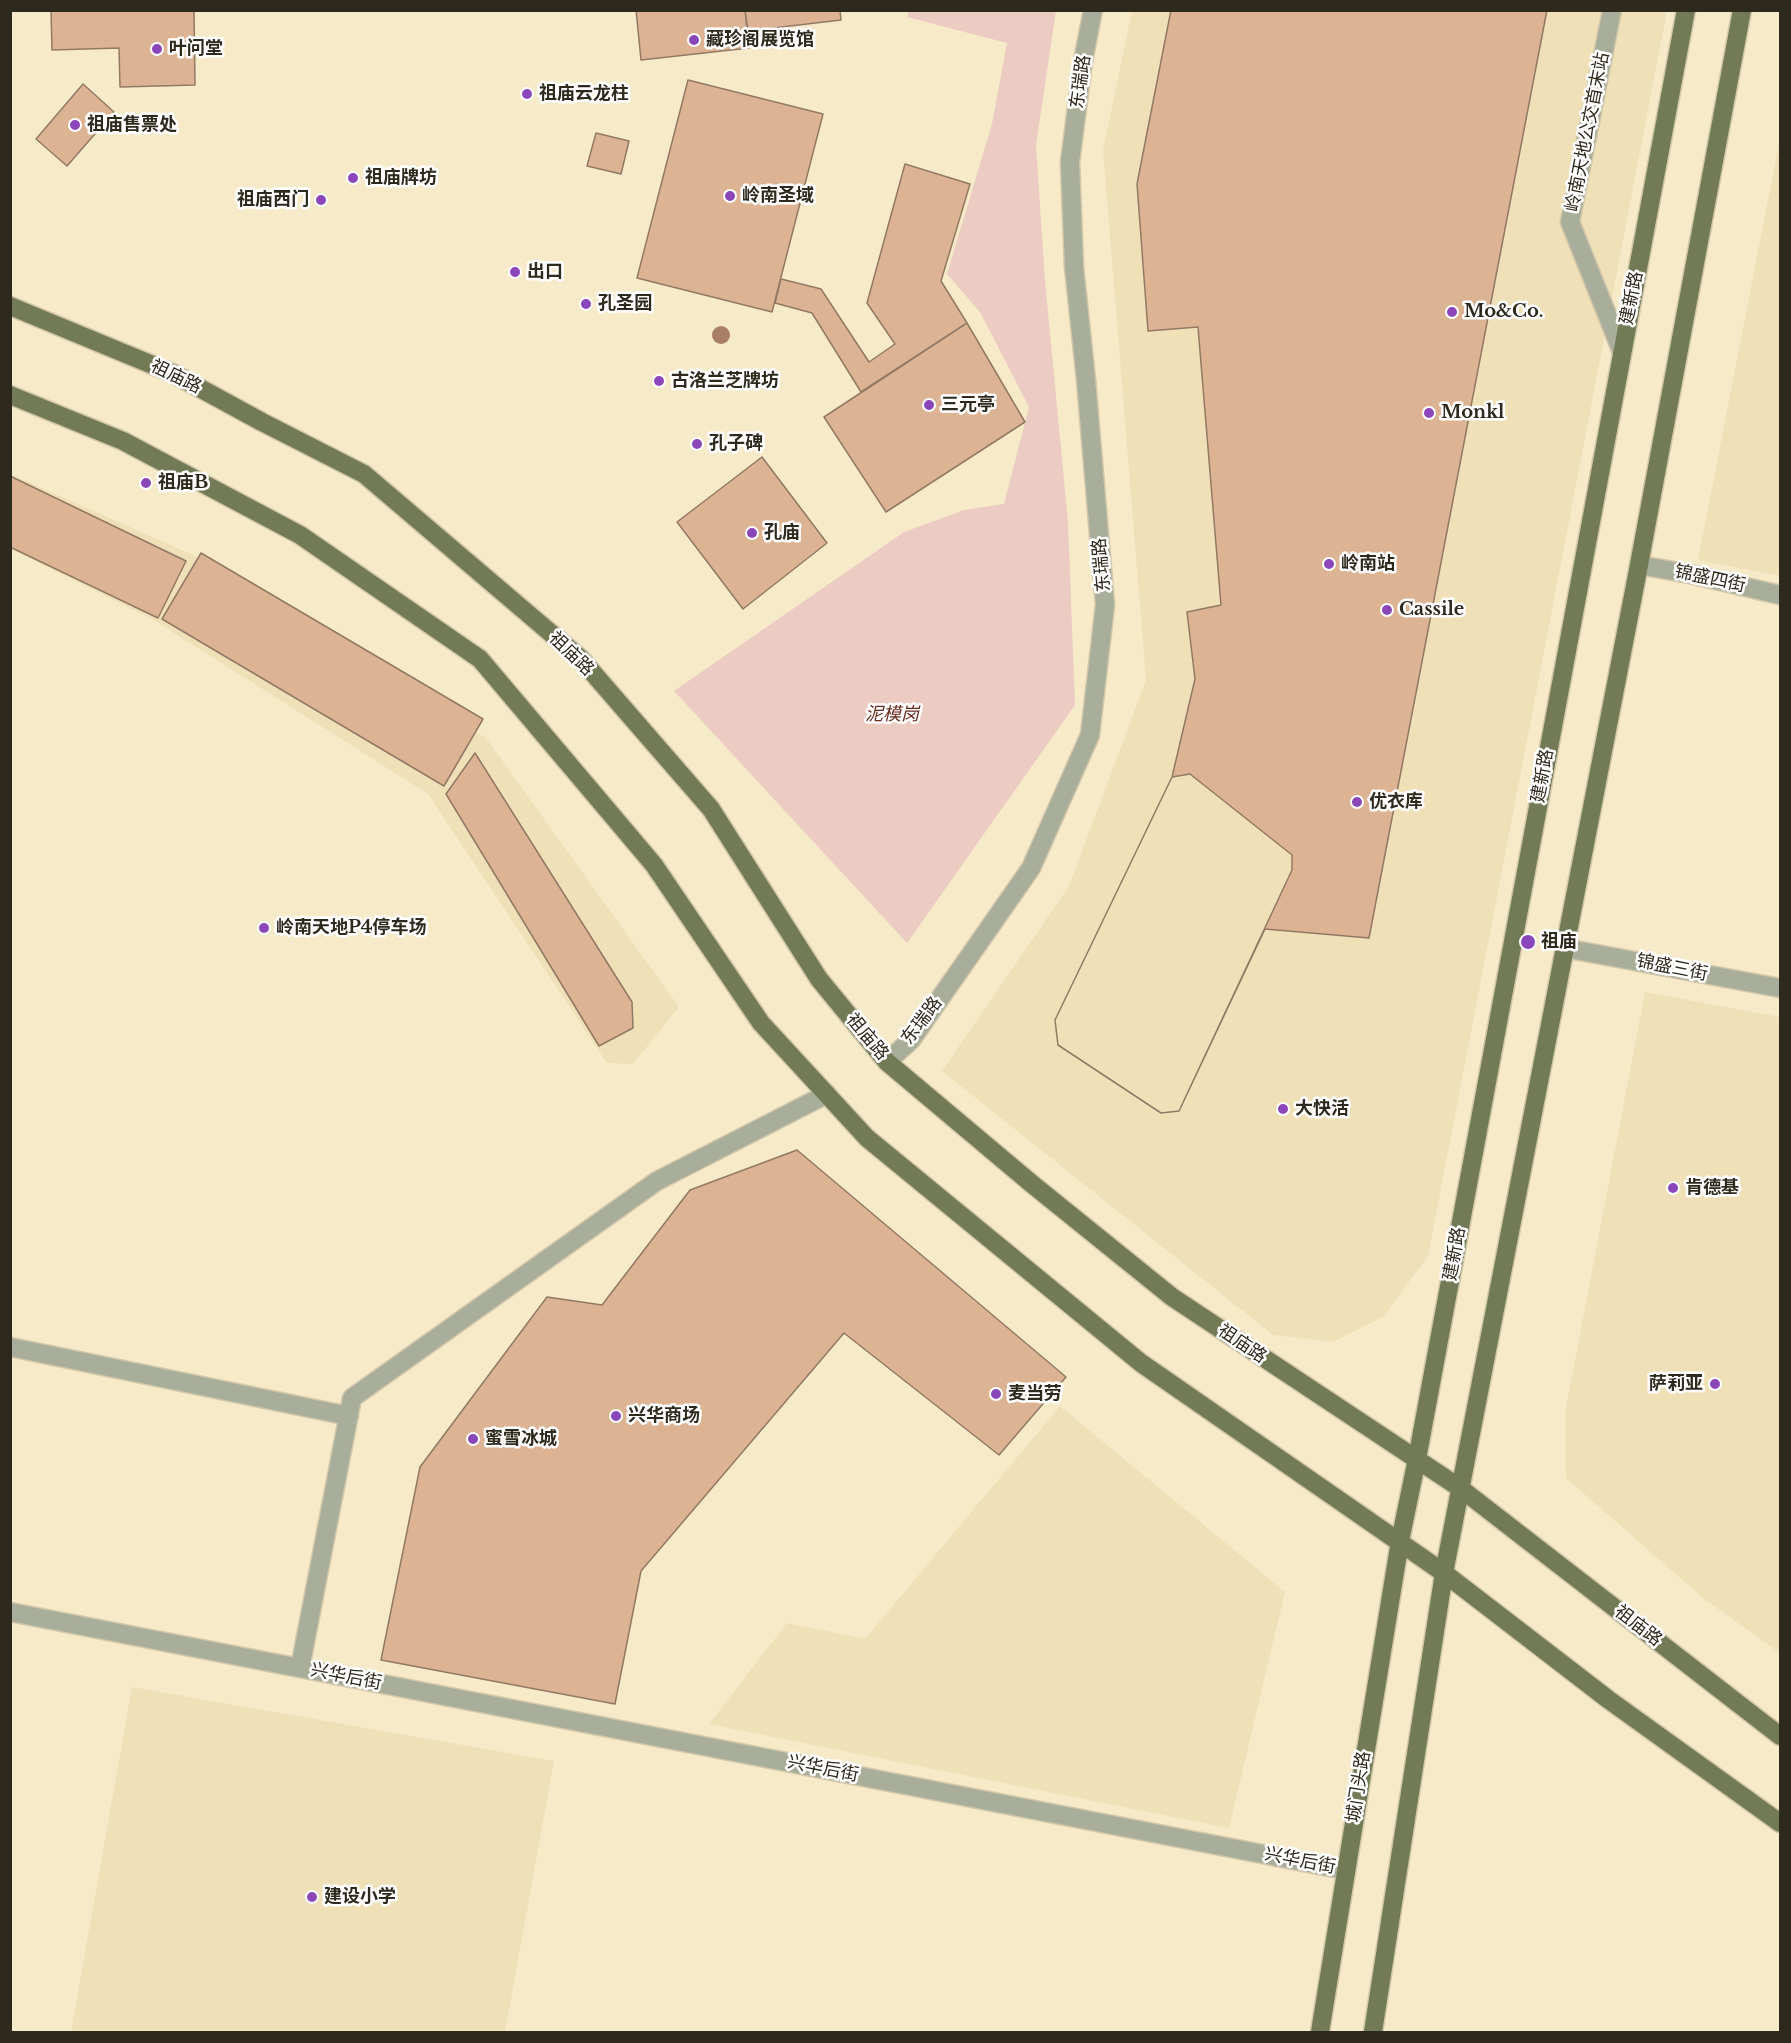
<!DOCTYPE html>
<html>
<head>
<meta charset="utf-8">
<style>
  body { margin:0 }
  #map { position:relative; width:1791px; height:2043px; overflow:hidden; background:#f6eac9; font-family:"Libre Baskerville",serif }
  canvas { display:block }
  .frame { position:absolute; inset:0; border:12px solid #2e291d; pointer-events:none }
</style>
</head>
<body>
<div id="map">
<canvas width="1791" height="2043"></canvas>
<div class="frame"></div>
</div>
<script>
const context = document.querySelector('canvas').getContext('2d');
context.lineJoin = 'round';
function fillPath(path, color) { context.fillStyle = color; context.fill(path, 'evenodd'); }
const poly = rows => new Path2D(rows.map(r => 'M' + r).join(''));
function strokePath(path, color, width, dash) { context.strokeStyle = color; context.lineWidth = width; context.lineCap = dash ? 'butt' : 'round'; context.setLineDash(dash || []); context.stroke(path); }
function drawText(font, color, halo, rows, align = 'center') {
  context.font = font + ' "Libre Baskerville","Noto Sans SC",serif'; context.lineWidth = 5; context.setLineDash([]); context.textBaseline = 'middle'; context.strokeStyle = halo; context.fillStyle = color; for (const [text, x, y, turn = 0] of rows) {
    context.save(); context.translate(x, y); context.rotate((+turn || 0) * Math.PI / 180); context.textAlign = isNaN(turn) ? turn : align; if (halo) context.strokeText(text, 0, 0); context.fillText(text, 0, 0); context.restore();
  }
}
fillPath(poly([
  [1132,11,1667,11,1428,1256,1383,1317,1333,1342,1273,1335,942,1071,1069,886,1146,680,1103,150],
  [1780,138,1780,576,1698,560],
  [10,474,191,554,486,738,679,1007,633,1064,607,1063,428,794,152,619,11,549],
  [1645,992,1780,1017,1780,1653,1703,1598,1566,1478,1565,1413],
  [1060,1406,1285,1592,1229,1828,709,1724,787,1623,865,1639],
  [132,1687,554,1761,505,2032,71,2032]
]), '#efe0b8');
fillPath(poly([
  [909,10,1056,11,1036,145,1045,281,1068,522,1075,705,907,943,674,691,904,532,964,510,1004,504,1029,407,980,312,947,274,992,124,1007,43,907,17]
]), '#eccbc3');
const building = poly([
  [51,10,194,10,195,85,120,87,119,48,52,50,51,10],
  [636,10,745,10,749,48,641,60,636,10],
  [745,10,840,10,841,20,748,31,745,10],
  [1171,10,1547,10,1369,938,1265,929,1179,1111,1161,1113,1058,1045,1055,1020,1172,777,1195,679,1187,612,1221,605,1198,327,1148,331,1137,184,1171,10],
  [688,80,823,114,772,312,637,278,688,80],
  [83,84,114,112,67,166,36,139,83,84],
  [596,133,629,141,621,174,587,166,596,133],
  [905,164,970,184,941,281,967,323,861,392,812,313,775,303,781,279,821,289,869,362,895,344,867,303,905,164],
  [967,323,1025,422,886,512,824,417,967,323],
  [762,457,827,543,743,609,677,522,762,457],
  [10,476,186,561,158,618,10,547,10,476],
  [201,553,483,719,444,786,162,619,201,553],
  [475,753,632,1002,633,1028,599,1046,446,794,475,753],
  [1190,774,1292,855,1292,870,1179,1111,1161,1113,1058,1045,1055,1020,1172,777,1190,774],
  [797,1150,1066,1377,999,1455,844,1333,641,1571,615,1704,381,1660,420,1467,547,1297,602,1305,690,1190,797,1150]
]);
fillPath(building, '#dcb493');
strokePath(building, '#937963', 1.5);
const minor = poly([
  [1612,10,1570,222,1622,352],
  [1639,565,1690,574,1780,595],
  [1564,948,1780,988],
  [887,1062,911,1040,1031,868,1090,735,1105,605,1086,380,1074,267,1070,162,1083,61,1093,10],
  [10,1347,349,1416],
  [10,1612,1345,1870],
  [300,1668,352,1398,657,1181,827,1094]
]);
const major = poly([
  [10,306,172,373,262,422,364,474,580,658,711,809,819,979,887,1062,1032,1184,1172,1297,1460,1488,1780,1736],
  [10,395,123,441,300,535,480,659,654,865,761,1023,867,1138,1141,1363,1444,1573,1609,1700,1780,1823],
  [1320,2032,1400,1541,1417,1459,1686,10],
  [1373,2032,1444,1573,1639,565,1742,10]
]);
strokePath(minor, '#d2c7aa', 21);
strokePath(major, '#d2c7aa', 21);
strokePath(minor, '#a9ae9a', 18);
strokePath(major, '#737b56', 18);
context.fillStyle = '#a8806a';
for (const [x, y] of [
  [721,335]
]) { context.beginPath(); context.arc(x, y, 9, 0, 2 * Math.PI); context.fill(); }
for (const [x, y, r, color] of [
  [694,40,6,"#8b47ba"],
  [157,49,6,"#8b47ba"],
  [527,94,6,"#8b47ba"],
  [75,125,6,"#8b47ba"],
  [353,178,6,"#8b47ba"],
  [730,196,6,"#8b47ba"],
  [321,200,6,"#8b47ba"],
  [515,272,6,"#8b47ba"],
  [586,304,6,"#8b47ba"],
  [1452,312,6,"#8b47ba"],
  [659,381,6,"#8b47ba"],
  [929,405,6,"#8b47ba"],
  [1429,413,6,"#8b47ba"],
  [697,444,6,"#8b47ba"],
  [146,483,6,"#8b47ba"],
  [752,533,6,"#8b47ba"],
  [1329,564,6,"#8b47ba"],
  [1387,610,6,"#8b47ba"],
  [1357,802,6,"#8b47ba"],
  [264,928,6,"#8b47ba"],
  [1528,942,8,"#8b47ba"],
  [1283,1109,6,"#8b47ba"],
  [1673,1188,6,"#8b47ba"],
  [1715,1384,6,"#8b47ba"],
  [996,1394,6,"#8b47ba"],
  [616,1416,6,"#8b47ba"],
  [473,1439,6,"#8b47ba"],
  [312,1897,6,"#8b47ba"]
]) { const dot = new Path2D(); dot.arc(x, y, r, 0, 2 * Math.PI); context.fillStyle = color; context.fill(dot); strokePath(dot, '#fff', 2); }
drawText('bold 18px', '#2e291d', '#fff', [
  ["藏珍阁展览馆",706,40],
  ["叶问堂",169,49],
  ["祖庙云龙柱",539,94],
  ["祖庙售票处",87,125],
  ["祖庙牌坊",365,178],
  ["岭南圣域",742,196],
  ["祖庙西门",309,200,"right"],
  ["出口",527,272],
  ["孔圣园",598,304],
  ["Mo&Co.",1464,312],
  ["古洛兰芝牌坊",671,381],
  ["三元亭",941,405],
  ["Monkl",1441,413],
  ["孔子碑",709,444],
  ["祖庙B",158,483],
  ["孔庙",764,533],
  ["岭南站",1341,564],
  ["Cassile",1399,610],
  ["优衣库",1369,802],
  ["岭南天地P4停车场",276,928],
  ["祖庙",1541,942],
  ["大快活",1295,1109],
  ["肯德基",1685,1188],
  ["萨莉亚",1703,1384,"right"],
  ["麦当劳",1008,1394],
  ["兴华商场",628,1416],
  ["蜜雪冰城",485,1439],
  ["建设小学",324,1897]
], 'left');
drawText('18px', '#2e291d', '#fff', [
  ["东瑞路",1081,82,-82],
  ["岭南天地公交首末站",1588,132,-79],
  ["建新路",1632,298,-79],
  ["祖庙路",176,377,26],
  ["东瑞路",1102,565,-95],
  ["锦盛四街",1710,579,12],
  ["祖庙路",571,654,44],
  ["建新路",1543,776,-80],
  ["锦盛三街",1672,968,11],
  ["东瑞路",922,1021,-53],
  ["祖庙路",867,1037,50],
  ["建新路",1455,1254,-80],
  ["祖庙路",1242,1344,34],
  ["祖庙路",1638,1626,38],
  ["兴华后街",346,1677,11],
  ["兴华后街",823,1769,11],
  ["城门头路",1359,1787,-81],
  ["兴华后街",1300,1861,11]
]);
drawText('italic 18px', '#692a1d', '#fff', [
  ["泥模岗",892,715]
]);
</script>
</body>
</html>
